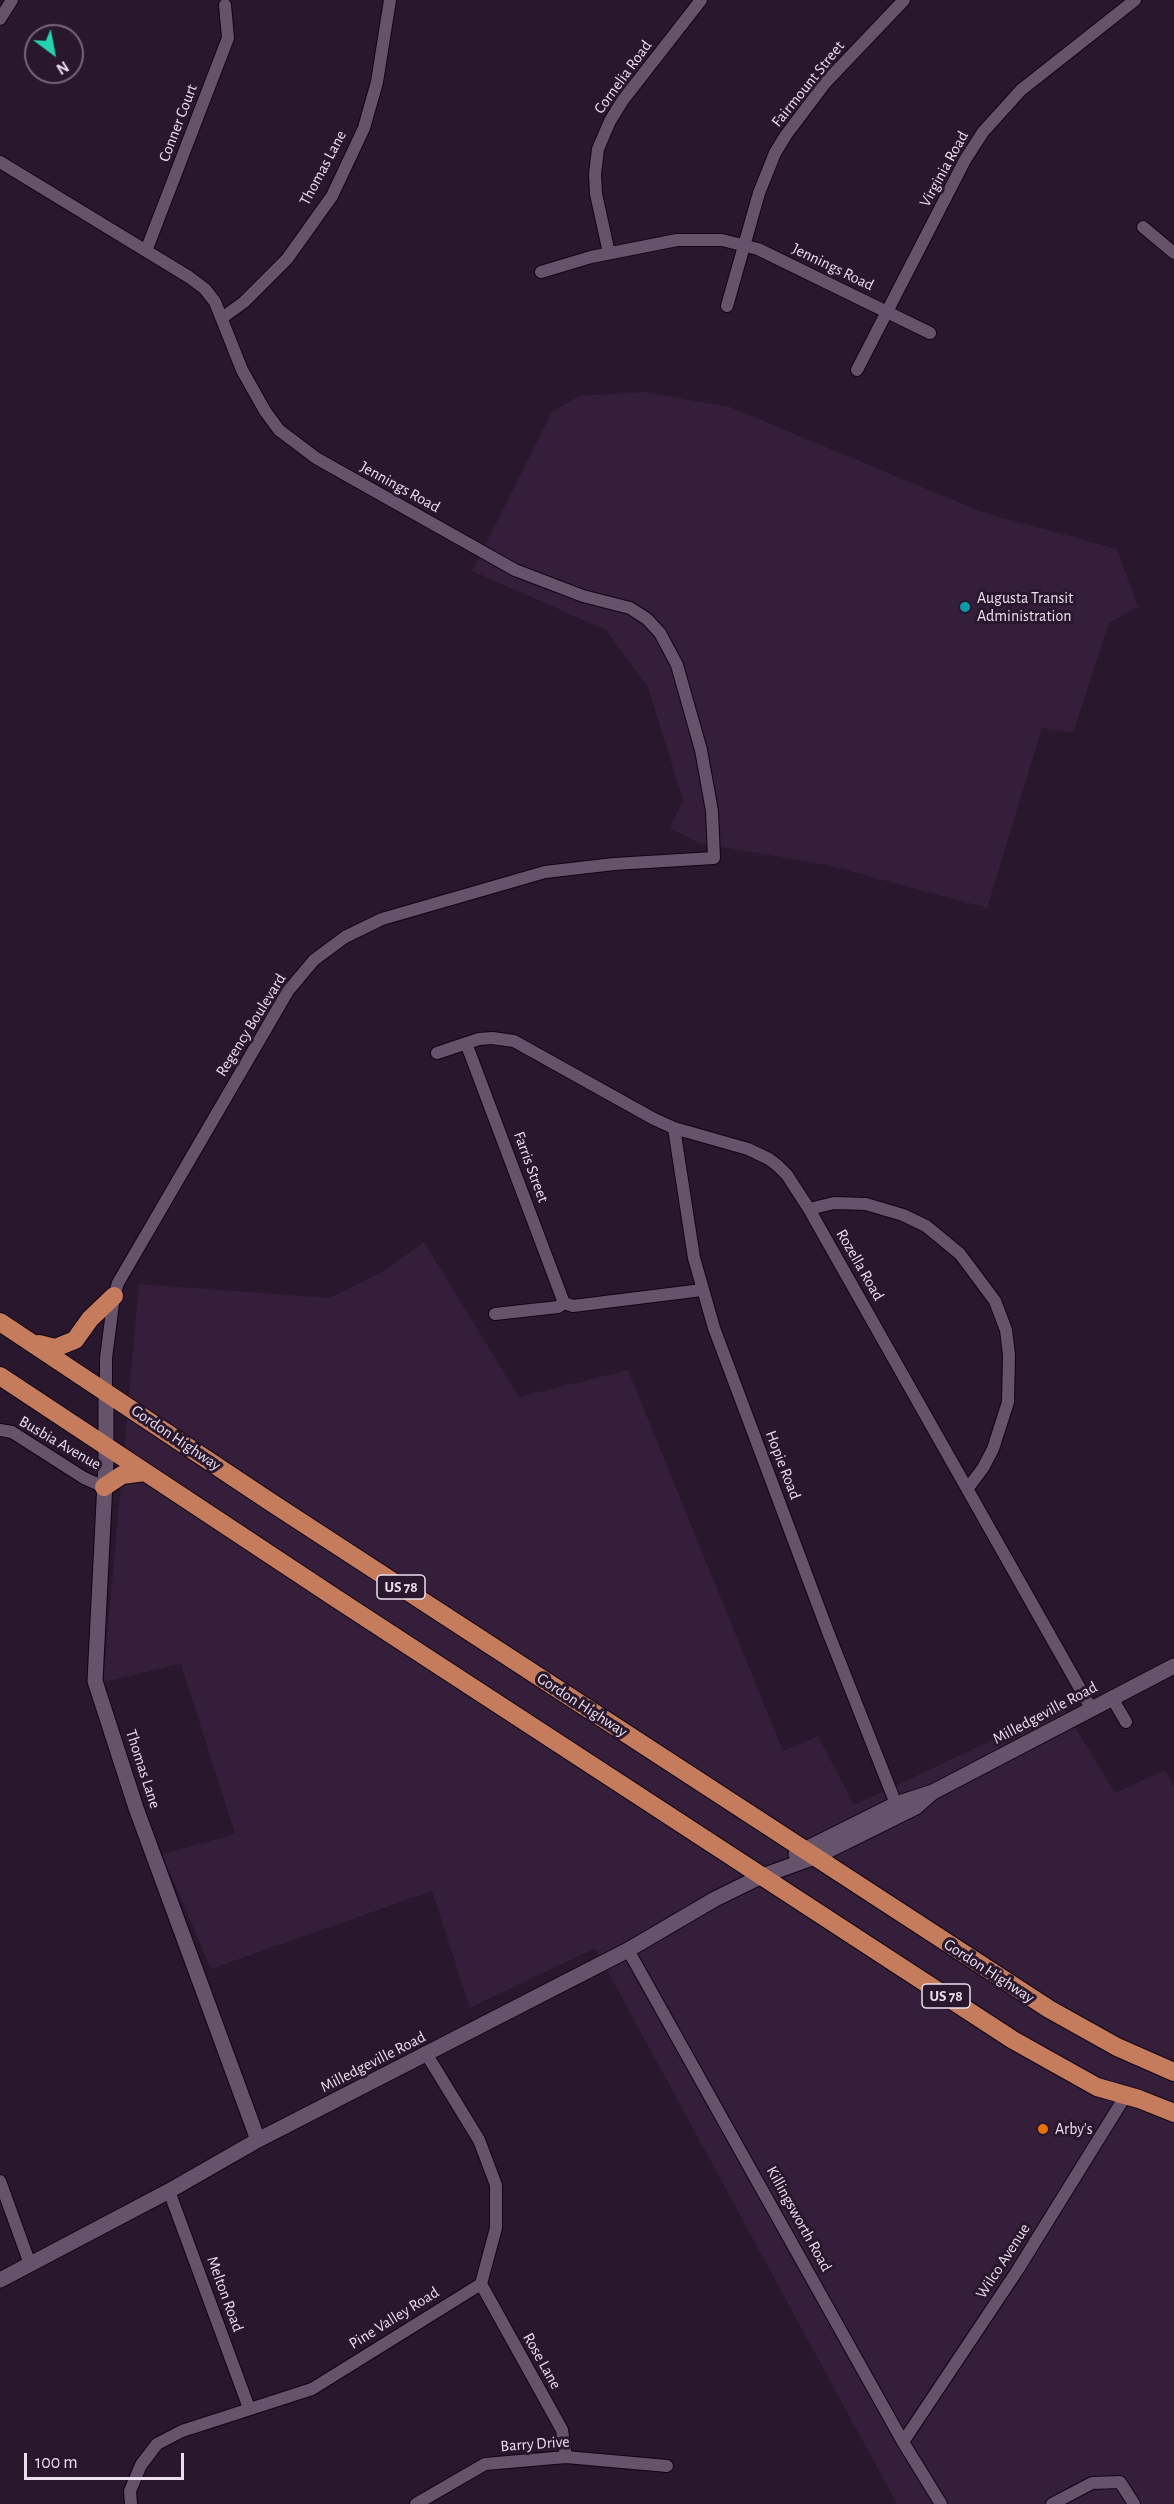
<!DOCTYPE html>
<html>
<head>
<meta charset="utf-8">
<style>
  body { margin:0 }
  #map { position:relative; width:1174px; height:2504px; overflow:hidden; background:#29172e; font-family:"Alegreya Sans",sans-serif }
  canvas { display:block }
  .north { position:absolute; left:24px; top:24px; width:60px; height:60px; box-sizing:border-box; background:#29172e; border:2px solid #77677b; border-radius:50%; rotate:148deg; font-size:16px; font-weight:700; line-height:24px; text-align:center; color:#ebdfee }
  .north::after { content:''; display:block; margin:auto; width:21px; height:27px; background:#22d5af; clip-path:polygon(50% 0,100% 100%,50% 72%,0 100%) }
  .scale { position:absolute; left:24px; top:2453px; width:160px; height:27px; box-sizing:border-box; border:3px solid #ebdfee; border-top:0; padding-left:8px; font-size:18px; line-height:21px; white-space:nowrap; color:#ebdfee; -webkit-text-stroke:4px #29172e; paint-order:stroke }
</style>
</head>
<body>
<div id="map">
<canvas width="1174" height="2504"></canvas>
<div class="north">N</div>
<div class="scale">100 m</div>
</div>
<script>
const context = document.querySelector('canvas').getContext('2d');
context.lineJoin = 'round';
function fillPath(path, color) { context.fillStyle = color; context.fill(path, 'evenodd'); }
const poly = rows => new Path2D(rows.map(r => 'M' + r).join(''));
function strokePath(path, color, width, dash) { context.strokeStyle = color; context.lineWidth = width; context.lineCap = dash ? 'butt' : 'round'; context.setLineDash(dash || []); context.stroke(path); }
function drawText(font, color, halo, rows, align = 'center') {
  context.font = font + ' "Alegreya Sans",sans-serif'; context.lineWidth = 6; context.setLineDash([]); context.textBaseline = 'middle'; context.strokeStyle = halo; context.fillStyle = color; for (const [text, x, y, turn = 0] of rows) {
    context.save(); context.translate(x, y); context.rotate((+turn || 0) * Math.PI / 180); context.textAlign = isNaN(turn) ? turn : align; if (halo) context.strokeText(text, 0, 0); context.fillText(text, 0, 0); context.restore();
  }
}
fillPath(poly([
  [644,392,730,407,982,512,1117,549,1138,607,1109,623,1073,733,1042,728,987,908,827,865,699,843,670,828,683,800,648,687,606,630,472,571,552,412,579,396],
  [424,1242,519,1397,628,1370,783,1751,818,1736,854,1805,1063,1707,1115,1793,1165,1770,1174,1787,1174,2504,897,2504,595,1948,470,2008,432,1891,211,1969,162,1854,235,1834,181,1664,103,1682,139,1284,330,1298,384,1271]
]), '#341e3a');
const minor = poly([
  [0,19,12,0],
  [0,162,189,277,205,289,215,302,242,370,265,411,279,430,316,458,515,570,583,596,630,608,647,619,660,633,677,665,701,750,712,811,714,858,614,864,545,872,382,919,345,937,314,960,288,991,118,1283,114,1296,106,1358,106,1391],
  [1143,227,1174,253],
  [146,251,228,38,225,5],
  [609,253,596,194,595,174,598,149,610,121,623,100,701,0],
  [541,272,591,257,677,240,722,240,758,249,930,333],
  [727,306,759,193,775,153,786,135,826,82,904,0],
  [222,318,244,302,287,259,332,196,364,128,377,82,390,0],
  [857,370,965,160,983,132,1021,90,1135,0],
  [466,1043,564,1303,573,1306,702,1290],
  [437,1053,479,1039,492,1038,514,1041,654,1119,674,1128,748,1149,769,1159,778,1166,787,1175,809,1209,1091,1708],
  [674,1128,694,1258,714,1328,828,1632,896,1804],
  [809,1209,834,1203,866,1204,903,1215,926,1226,960,1254,995,1301,1006,1330,1009,1355,1008,1402,993,1449,983,1468,968,1488],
  [495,1314,558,1307,564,1303],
  [0,1430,12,1432,84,1478,104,1487],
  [1112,1698,1126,1722],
  [628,1950,903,2442,941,2504],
  [0,2181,30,2264],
  [169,2191,249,2408],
  [481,2284,562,2430,566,2457],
  [903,2442,1017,2271,1126,2095],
  [131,2504,130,2491,141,2465,157,2444,182,2431,312,2389,481,2284,496,2228,496,2185,479,2140,427,2055],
  [416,2504,485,2464,566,2457,667,2466],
  [1052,2504,1092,2483,1120,2482,1134,2504]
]);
const tertiary = poly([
  [106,1391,106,1462,95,1681,136,1808,258,2140],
  [796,1854,896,1804,933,1792,1174,1666],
  [0,2280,169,2191,258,2140,628,1950,715,1899,762,1876,815,1857,916,1807,933,1792]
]);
const trunk = poly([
  [0,1322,272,1503,1049,2009,1117,2047,1174,2072],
  [39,1344,55,1348,75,1340,90,1319,114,1296],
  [0,1376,337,1599,1013,2040,1097,2087,1139,2099,1174,2113],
  [104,1487,122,1475,145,1472]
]);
strokePath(minor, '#110315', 14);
strokePath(tertiary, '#110315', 17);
strokePath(trunk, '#110315', 20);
strokePath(minor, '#66526b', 12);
strokePath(tertiary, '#66526b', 15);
strokePath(trunk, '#c47c5c', 18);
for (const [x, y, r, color] of [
  [965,607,6,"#0f9aa8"],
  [1043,2129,6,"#e8710a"]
]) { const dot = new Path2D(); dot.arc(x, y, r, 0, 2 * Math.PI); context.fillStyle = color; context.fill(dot); strokePath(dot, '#29172e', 2); }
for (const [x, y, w] of [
  [401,1587,48],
  [946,1996,48]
]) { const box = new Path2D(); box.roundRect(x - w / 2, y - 12, w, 24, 4.5); context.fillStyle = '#29172e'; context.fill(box); strokePath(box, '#ebdfee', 1.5); }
drawText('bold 15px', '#ebdfee', null, [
  ["US 78",401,1587],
  ["US 78",946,1996]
]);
drawText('16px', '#ebdfee', '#29172e', [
  ["Cornelia Road",623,77,-54],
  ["Fairmount Street",808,84,-51],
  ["Conner Court",178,123,-69],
  ["Thomas Lane",323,168,-62],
  ["Virginia Road",944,169,-61],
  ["Jennings Road",833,267,26],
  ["Jennings Road",400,487,29],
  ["Regency Boulevard",251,1025,-58],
  ["Farris Street",531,1167,70],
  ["Rozella Road",860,1265,60],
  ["Gordon Highway",176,1438,34],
  ["Busbia Avenue",60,1443,30],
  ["Hopie Road",783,1465,69],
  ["Gordon Highway",582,1705,33],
  ["Milledgeville Road",1045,1713,-28],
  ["Thomas Lane",143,1769,72],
  ["Gordon Highway",989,1971,33],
  ["Milledgeville Road",373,2062,-27],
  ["Killingsworth Road",799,2219,61],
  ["Wilco Avenue",1003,2261,-57],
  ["Melton Road",225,2294,70],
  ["Pine Valley Road",394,2318,-32],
  ["Rose Lane",542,2361,61],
  ["Barry Drive",535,2444,-4]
]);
drawText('16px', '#ebdfee', '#29172e', [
  ["Augusta Transit",977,598],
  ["Administration",977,616],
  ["Arby's",1055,2129]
], 'left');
</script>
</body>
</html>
